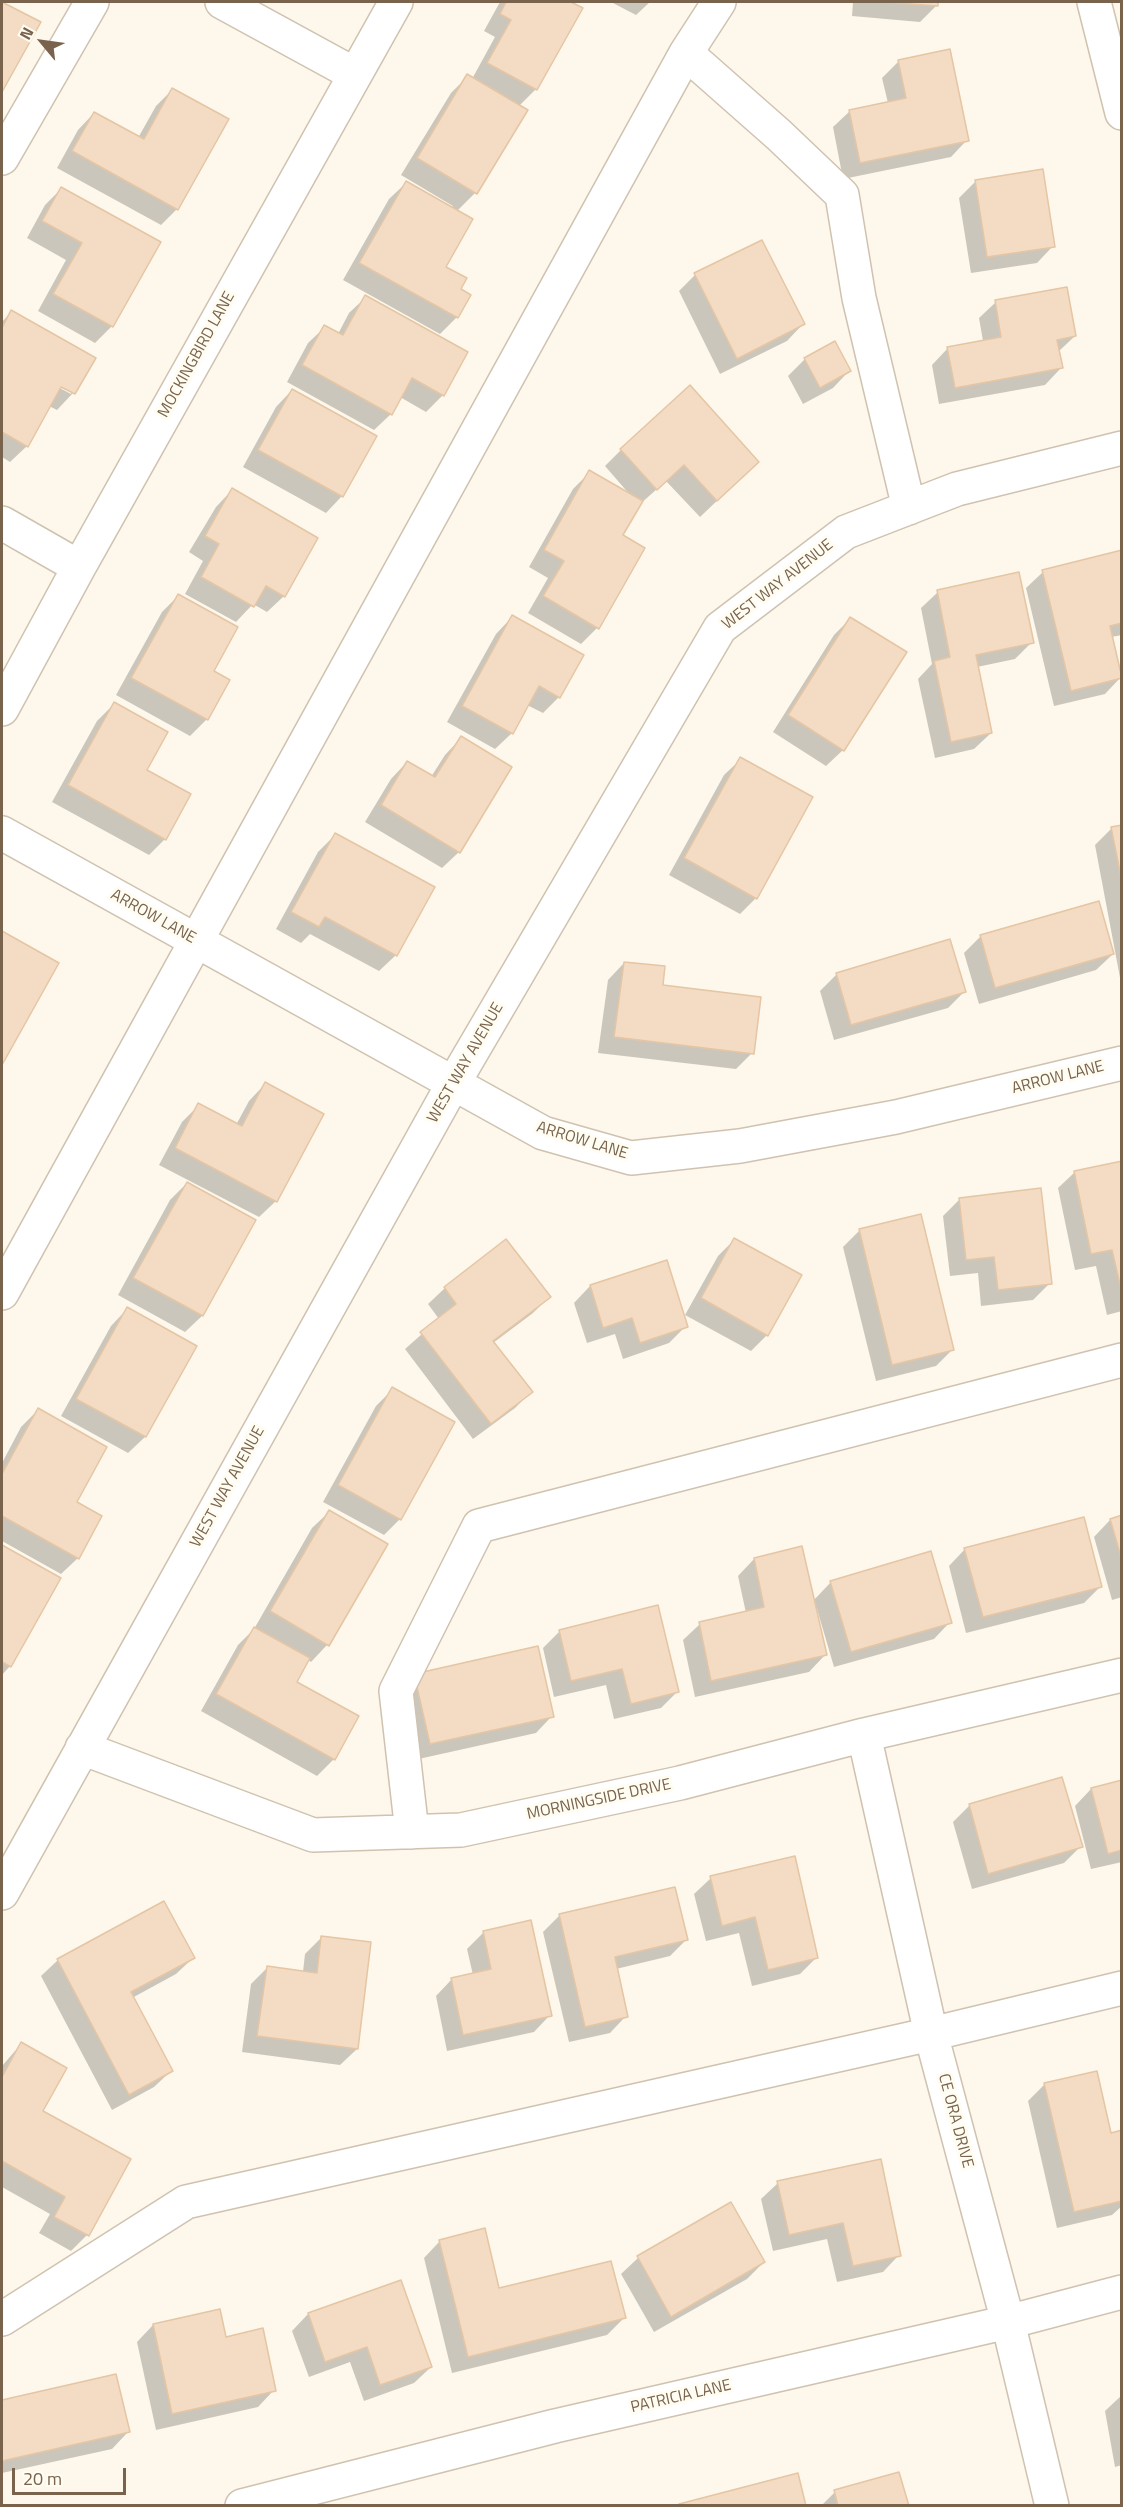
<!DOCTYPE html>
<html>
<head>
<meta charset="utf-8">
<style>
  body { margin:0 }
  #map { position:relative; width:1123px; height:2507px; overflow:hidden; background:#fdf8eb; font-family:"Titillium Web",sans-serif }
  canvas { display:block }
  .frame { position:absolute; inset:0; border:3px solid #79634d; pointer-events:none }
  .north { position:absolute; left:12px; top:12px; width:60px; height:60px; -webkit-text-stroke:4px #fffcf2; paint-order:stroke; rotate:299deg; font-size:16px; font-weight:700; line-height:24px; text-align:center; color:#79634d }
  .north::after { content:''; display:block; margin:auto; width:21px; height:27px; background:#79634d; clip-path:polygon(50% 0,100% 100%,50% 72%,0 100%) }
  .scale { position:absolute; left:12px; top:2468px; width:114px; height:27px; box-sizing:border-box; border:3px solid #79634d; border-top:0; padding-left:8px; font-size:18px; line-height:21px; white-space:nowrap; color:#79634d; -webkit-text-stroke:4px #fffcf2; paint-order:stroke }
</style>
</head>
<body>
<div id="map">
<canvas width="1123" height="2507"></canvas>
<div class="frame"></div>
<div class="north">N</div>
<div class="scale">20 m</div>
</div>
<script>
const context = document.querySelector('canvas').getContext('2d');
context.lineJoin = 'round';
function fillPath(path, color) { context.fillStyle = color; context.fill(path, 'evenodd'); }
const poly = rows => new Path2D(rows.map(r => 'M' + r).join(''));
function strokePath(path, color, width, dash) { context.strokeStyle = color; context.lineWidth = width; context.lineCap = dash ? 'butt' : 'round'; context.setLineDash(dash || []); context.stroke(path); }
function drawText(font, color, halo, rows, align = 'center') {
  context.font = font + ' "Titillium Web",sans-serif'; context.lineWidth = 6; context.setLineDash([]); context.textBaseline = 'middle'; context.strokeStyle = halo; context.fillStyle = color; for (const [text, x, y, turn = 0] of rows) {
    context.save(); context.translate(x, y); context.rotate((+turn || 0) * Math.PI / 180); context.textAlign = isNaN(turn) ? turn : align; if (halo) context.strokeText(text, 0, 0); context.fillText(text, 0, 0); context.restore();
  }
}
fillPath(poly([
  [2,2,39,23,2,90],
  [500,2,568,2,581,8,536,89,519,106,475,193,457,211,444,267,459,290,457,317,440,334,343,280,389,199,406,183,451,208,453,206,401,175,451,93,468,76,472,79,495,37,484,31],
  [611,2,650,2,636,15],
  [853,2,937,2,936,6,920,22,852,16],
  [899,61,967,140,951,157,843,179,833,127,850,111,888,103,882,78],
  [172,90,177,209,161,225,57,168,78,130,94,113,138,138,156,106],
  [1042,171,1053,246,1037,263,971,273,959,198,975,182],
  [61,189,159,242,112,326,95,343,38,311,66,260,27,238,45,205],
  [695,275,803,324,787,341,720,374,679,291],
  [366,297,443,395,426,412,400,397,391,414,374,430,287,382,308,343,325,327,338,334,349,313],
  [996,302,1075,336,1058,352,1061,368,1045,385,939,404,932,365,948,348,983,341,979,318],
  [11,312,94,359,73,393,57,410,49,406,27,446,10,462,2,457,2,322],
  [55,382,71,391,71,394,54,385],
  [834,343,849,371,833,388,803,404,788,376,804,360],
  [292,390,342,496,326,513,243,467,276,407],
  [621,450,741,478,700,517,666,481,639,505,621,536,597,628,581,644,528,613,548,578,529,567,573,489,590,472,631,496,605,466],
  [232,490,284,596,267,612,253,604,236,622,185,594,203,561,189,552,216,507],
  [1122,552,1122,635,1111,637,1121,677,1105,694,1054,706,1026,588,1043,572],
  [938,592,1032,642,1015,659,977,667,991,733,974,749,935,758,918,679,932,664,921,608],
  [178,596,211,672,228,681,207,719,190,736,116,695,162,612],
  [512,617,559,697,543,713,527,705,512,733,495,749,447,722,496,634],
  [850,619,843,750,826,766,773,732,834,635],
  [114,704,145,770,165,839,149,855,52,802,97,721],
  [461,738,459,852,442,868,365,822,391,779,407,762,431,777,445,755],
  [741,759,756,898,740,914,669,875,724,775],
  [1122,826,1121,983,1095,845,1112,828],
  [335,835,396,955,379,971,310,934,301,943,276,929,318,852],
  [2,933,57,964,2,1063],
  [981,936,1113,954,1096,970,979,1004,964,953],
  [624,963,661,987,752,1053,736,1069,598,1053,608,980],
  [837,974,964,992,948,1008,834,1040,820,991],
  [265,1084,276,1201,259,1217,159,1165,182,1122,199,1105,236,1125,249,1101],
  [1122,1163,1122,1311,1107,1315,1096,1266,1075,1270,1058,1188,1075,1172],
  [187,1183,254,1221,202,1316,185,1332,118,1295,170,1200],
  [960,1199,1050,1283,1033,1300,981,1306,978,1273,950,1276,943,1216],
  [860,1230,953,1349,936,1366,876,1381,843,1247],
  [734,1240,767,1335,751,1351,685,1315,718,1256],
  [506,1241,549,1297,533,1313,493,1343,531,1392,515,1408,473,1439,405,1349,439,1319,428,1304,445,1288],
  [590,1286,686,1326,669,1343,623,1359,615,1334,587,1343,574,1303],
  [127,1309,195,1347,145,1437,128,1453,61,1416,111,1326],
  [393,1389,400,1519,384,1535,323,1502,376,1406],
  [38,1410,75,1503,78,1558,61,1574,2,1541,2,1463,21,1427],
  [329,1512,386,1545,327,1645,311,1662,308,1660,295,1682,334,1759,317,1776,201,1711,238,1645,254,1629,312,1528],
  [1122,1517,1122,1597,1112,1600,1094,1537,1110,1520],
  [2,1547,59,1579,10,1666,2,1675],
  [965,1549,1101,1586,1084,1603,966,1633,949,1566],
  [754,1559,813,1601,831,1582,950,1622,934,1639,834,1667,817,1609,815,1609,825,1655,809,1672,695,1697,683,1640,700,1624,746,1613,738,1576],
  [560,1631,678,1691,661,1708,614,1719,606,1685,554,1697,543,1648],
  [415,1675,552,1716,536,1733,414,1760,398,1692],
  [1061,1779,1081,1846,1064,1863,972,1889,953,1822,969,1806],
  [1122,1781,1122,1862,1091,1869,1075,1806,1091,1789],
  [711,1878,817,1957,800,1974,752,1986,739,1933,706,1941,694,1894],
  [560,1915,686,1940,670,1956,616,1969,626,2016,610,2033,569,2042,543,1932],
  [484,1932,550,2015,534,2032,447,2051,436,1996,452,1979,473,1975,467,1949],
  [322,1937,357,2049,340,2065,242,2052,251,1984,268,1967,303,1972,305,1954],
  [193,1958,176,1974,132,1998,171,2071,154,2087,112,2110,41,1976,58,1960],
  [21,2044,41,2112,87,2235,71,2251,39,2233,50,2214,2,2187,2,2066],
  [1045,2084,1110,2134,1122,2132,1122,2206,1112,2215,1057,2228,1028,2101],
  [778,2183,899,2255,883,2272,837,2282,827,2239,773,2251,761,2199],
  [730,2204,764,2262,747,2279,654,2332,621,2274,638,2258],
  [440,2241,498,2290,624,2318,607,2335,452,2373,424,2258],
  [400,2281,431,2367,414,2383,364,2401,350,2362,309,2377,292,2331,308,2314],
  [153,2325,225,2339,274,2390,258,2407,156,2430,137,2342],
  [115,2375,128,2432,112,2449,2,2473,2,2401],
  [1122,2395,1122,2465,1115,2467,1105,2411],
  [835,2492,907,2506,821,2506]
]), '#0003');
const building = poly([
  [2,2,41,22,2,92,2,2],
  [506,2,571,2,583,8,537,90,487,63,511,20,500,14,506,2],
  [882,2,938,2,938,6,882,2],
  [950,49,969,141,860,163,849,110,906,98,898,60,950,49],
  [467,74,528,110,477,194,417,158,467,74],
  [172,88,229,119,178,210,72,151,94,112,144,139,172,88],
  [1043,169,1055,247,987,257,975,180,1043,169],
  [406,181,473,219,446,267,467,278,461,289,471,295,458,318,359,263,406,181],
  [61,187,161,242,113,327,53,294,82,243,42,221,61,187],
  [762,240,805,324,737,359,694,273,762,240],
  [1067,287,1076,336,1057,340,1063,368,955,388,947,347,1001,337,995,300,1067,287],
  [365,295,468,352,444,396,412,378,392,415,302,365,324,325,343,335,365,295],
  [11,310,96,358,75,394,61,387,28,447,2,432,2,328,11,310],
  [835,341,851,371,820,388,804,358,835,341],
  [690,385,759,462,717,501,684,465,657,490,620,449,690,385],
  [292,389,377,436,343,497,258,450,292,389],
  [589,470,643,501,623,535,645,548,599,629,543,596,564,561,544,550,589,470],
  [232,488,318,538,285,597,266,586,254,607,201,577,219,544,205,536,232,488],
  [1122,550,1122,623,1110,626,1122,678,1071,691,1042,570,1122,550],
  [1019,572,1034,643,976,655,992,733,951,742,934,661,950,657,937,590,1019,572],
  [178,594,238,627,214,671,230,680,208,720,131,678,178,594],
  [512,615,584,655,560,698,539,686,513,734,462,706,512,615],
  [850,617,907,652,844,751,788,715,850,617],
  [114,702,168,732,147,770,191,794,166,840,68,785,114,702],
  [461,736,512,767,460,853,381,805,407,761,435,777,461,736],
  [740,757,813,797,757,899,684,858,740,757],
  [1122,825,1122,882,1111,827,1122,825],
  [335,833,435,887,397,956,325,917,319,927,291,912,335,833],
  [1099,901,1114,954,995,988,980,935,1099,901],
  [2,931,59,963,2,1065,2,931],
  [950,939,966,992,851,1025,836,973,950,939],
  [624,962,665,966,663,985,761,997,754,1054,614,1037,624,962],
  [265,1082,324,1114,277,1202,175,1148,198,1103,242,1126,265,1082],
  [1122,1161,1122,1293,1112,1250,1091,1254,1074,1171,1122,1161],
  [187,1182,256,1220,203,1316,133,1278,187,1182],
  [1041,1188,1052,1284,998,1290,994,1257,966,1260,959,1198,1041,1188],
  [921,1214,954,1350,892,1365,859,1229,921,1214],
  [734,1238,802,1275,768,1336,701,1298,734,1238],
  [506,1239,551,1297,493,1341,533,1392,491,1424,420,1332,456,1304,444,1287,506,1239],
  [667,1260,688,1327,640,1343,632,1318,603,1328,590,1285,667,1260],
  [127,1307,197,1346,146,1437,76,1399,127,1307],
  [392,1387,455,1422,401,1520,338,1485,392,1387],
  [38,1408,107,1447,77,1502,102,1516,79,1559,2,1516,2,1474,38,1408],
  [329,1510,388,1544,329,1646,270,1611,329,1510],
  [1122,1515,1122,1560,1110,1519,1122,1515],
  [1084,1517,1102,1587,983,1617,964,1548,1084,1517],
  [2,1545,61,1578,11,1667,2,1662,2,1545],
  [802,1546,827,1655,711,1681,699,1622,764,1607,754,1558,802,1546],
  [931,1551,952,1623,851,1652,830,1581,931,1551],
  [658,1605,679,1692,631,1704,622,1669,571,1681,559,1630,658,1605],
  [254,1627,310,1658,297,1682,359,1716,335,1760,216,1694,254,1627],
  [538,1646,554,1717,430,1744,414,1674,538,1646],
  [1062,1777,1083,1847,988,1874,969,1804,1062,1777],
  [1122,1780,1122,1850,1108,1854,1091,1788,1122,1780],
  [795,1856,818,1958,768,1970,755,1917,722,1926,710,1876,795,1856],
  [675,1887,688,1940,615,1957,628,2017,585,2027,559,1914,675,1887],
  [164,1901,195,1958,131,1992,173,2071,129,2095,57,1959,164,1901],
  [531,1920,552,2016,463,2035,451,1978,491,1969,483,1931,531,1920],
  [321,1936,371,1942,358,2049,257,2036,267,1966,317,1973,321,1936],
  [21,2042,67,2068,43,2111,131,2159,89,2236,54,2217,65,2197,2,2161,2,2077,21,2042],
  [1097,2071,1111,2133,1122,2130,1122,2201,1074,2212,1044,2083,1097,2071],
  [881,2159,901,2256,853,2266,843,2223,789,2235,777,2181,881,2159],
  [731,2202,765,2262,671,2317,637,2256,731,2202],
  [485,2228,499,2288,611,2261,626,2318,468,2357,439,2240,485,2228],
  [401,2280,432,2367,380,2385,367,2347,325,2362,308,2313,401,2280],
  [220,2309,226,2337,263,2328,276,2391,172,2414,153,2324,220,2309],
  [116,2374,130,2432,2,2461,2,2400,116,2374],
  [899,2472,909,2506,838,2506,834,2490,899,2472],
  [798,2473,806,2506,680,2506,679,2504,798,2473]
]);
fillPath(building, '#f3dcc3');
strokePath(building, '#e5c5a3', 1.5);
const minor = poly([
  [222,2,354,74],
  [1094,2,1122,113],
  [686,53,719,2],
  [2,158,92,2],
  [2,523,79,567],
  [2,709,79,567,396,2],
  [2,833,543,1133,631,1158,740,1146,896,1117,1122,1063],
  [2,1293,686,53,779,135,842,195,859,298,909,508],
  [864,1735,931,2034,1008,2322,1052,2506],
  [82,1748,313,1835,461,1830,680,1783,864,1735,1122,1675],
  [412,1832,396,1691,479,1526,1122,1360],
  [2,1893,453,1084,720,628,846,532,957,489,1122,448],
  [2,2319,186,2202,931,2034,1122,1988],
  [242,2506,555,2426,1008,2322,1122,2292]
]);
strokePath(minor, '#d0c2b0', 36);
strokePath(minor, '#fff', 33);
drawText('16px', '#79634d', '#fffcf2', [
  ["MOCKINGBIRD LANE",197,355,-61],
  ["WEST WAY AVENUE",778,585,-38],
  ["ARROW LANE",153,917,29],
  ["WEST WAY AVENUE",466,1063,-60],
  ["ARROW LANE",1058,1078,-14],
  ["ARROW LANE",582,1141,17],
  ["WEST WAY AVENUE",228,1487,-61],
  ["MORNINGSIDE DRIVE",599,1800,-12],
  ["CE ORA DRIVE",955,2121,75],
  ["PATRICIA LANE",681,2397,-13]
]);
</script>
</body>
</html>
